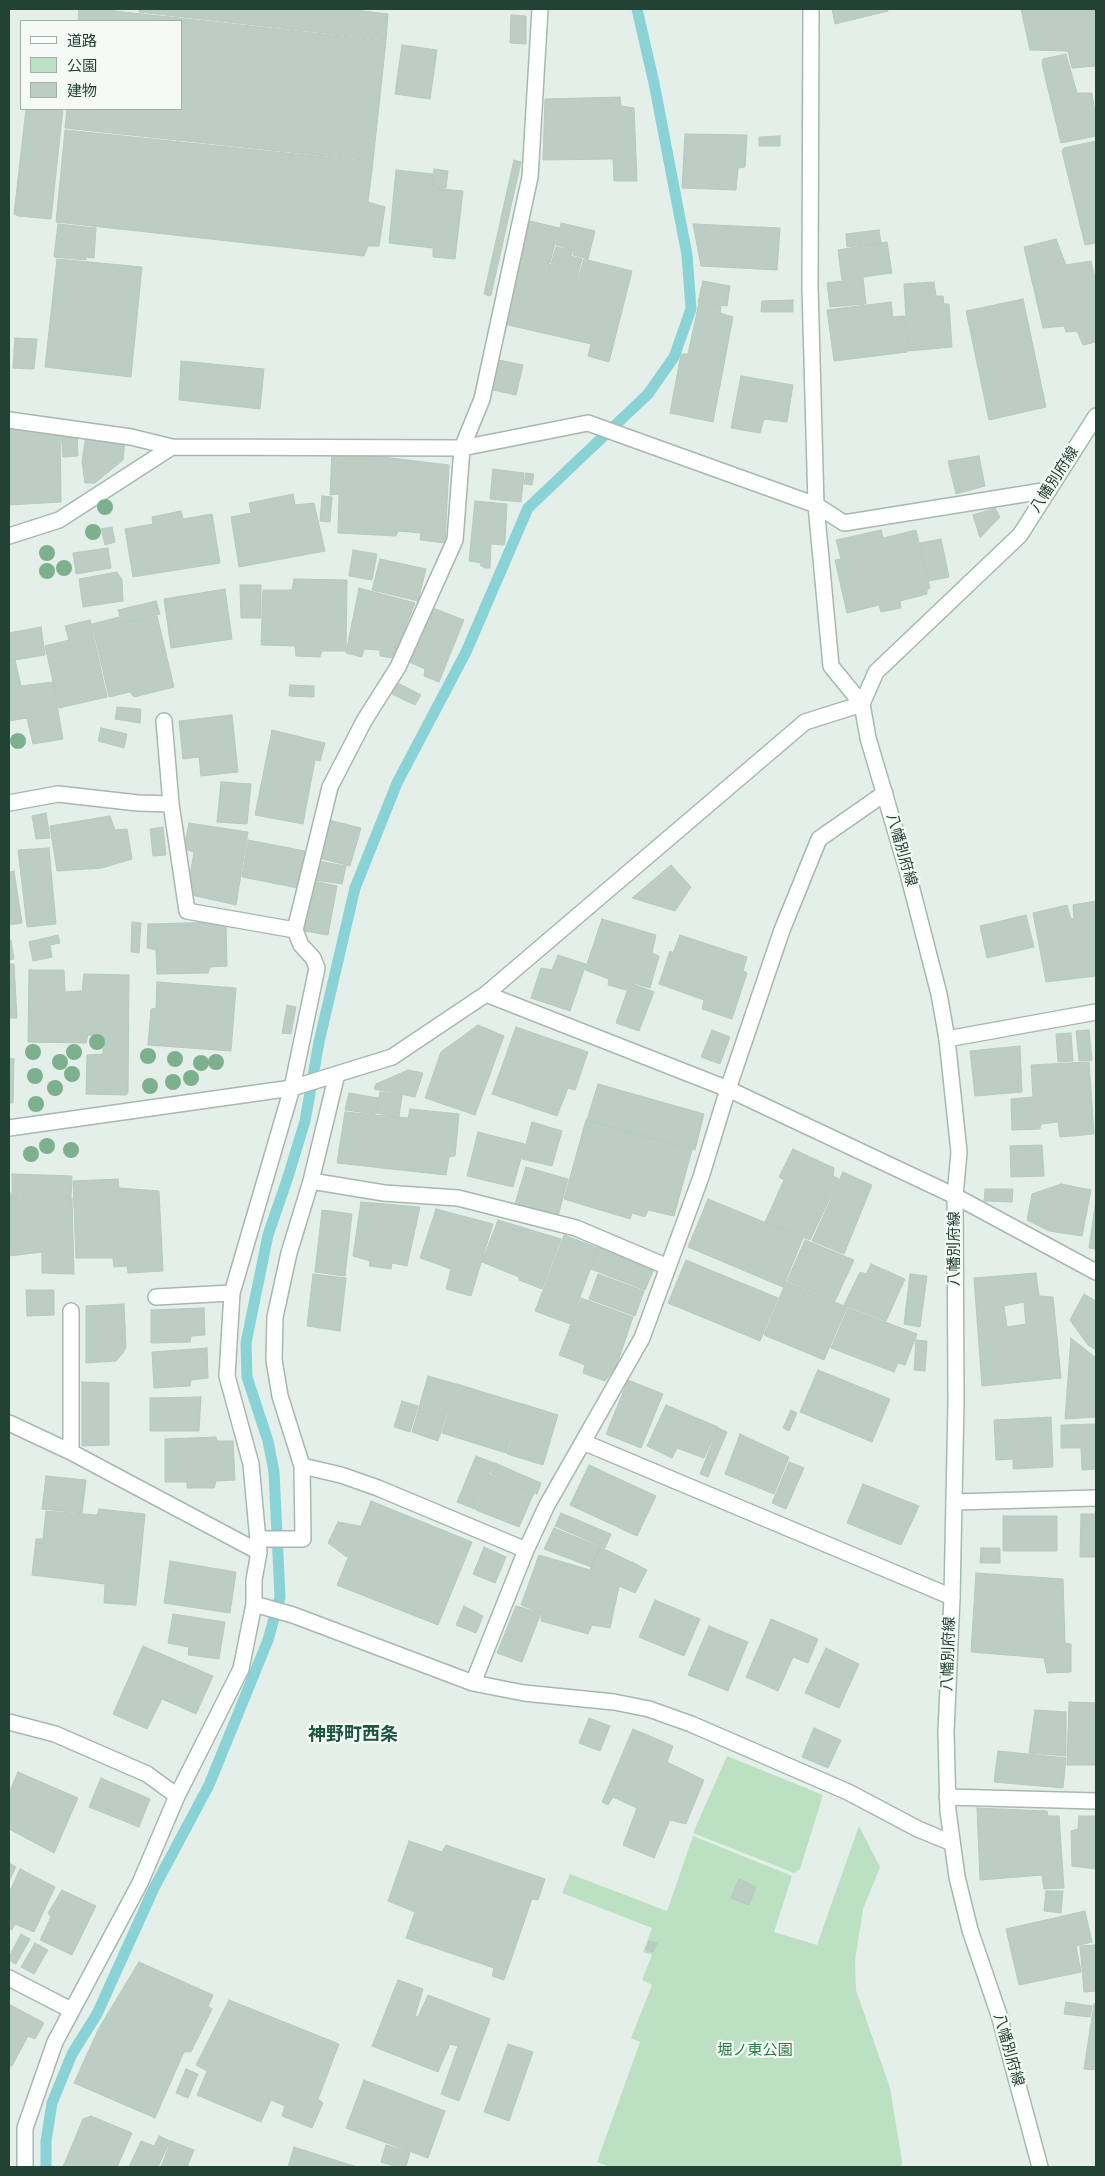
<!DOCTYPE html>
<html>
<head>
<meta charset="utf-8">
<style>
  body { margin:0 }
  #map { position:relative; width:1105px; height:2176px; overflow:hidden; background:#e4efe9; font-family:"DM Sans","Noto Sans JP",sans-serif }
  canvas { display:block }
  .frame { position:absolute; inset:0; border:10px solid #224236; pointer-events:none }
  .legend { position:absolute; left:20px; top:20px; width:162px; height:90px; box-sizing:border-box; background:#f5faf7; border:1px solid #a1b0aa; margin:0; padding:6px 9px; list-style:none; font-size:15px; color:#224236 }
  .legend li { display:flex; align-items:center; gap:10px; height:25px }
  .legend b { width:25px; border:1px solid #a1b0aa }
</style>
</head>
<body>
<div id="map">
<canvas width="1105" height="2176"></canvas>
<div class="frame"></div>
<ul class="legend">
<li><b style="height:6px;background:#fff"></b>道路</li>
<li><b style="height:14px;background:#bce1c2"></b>公園</li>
<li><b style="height:14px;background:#bccdc4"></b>建物</li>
</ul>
</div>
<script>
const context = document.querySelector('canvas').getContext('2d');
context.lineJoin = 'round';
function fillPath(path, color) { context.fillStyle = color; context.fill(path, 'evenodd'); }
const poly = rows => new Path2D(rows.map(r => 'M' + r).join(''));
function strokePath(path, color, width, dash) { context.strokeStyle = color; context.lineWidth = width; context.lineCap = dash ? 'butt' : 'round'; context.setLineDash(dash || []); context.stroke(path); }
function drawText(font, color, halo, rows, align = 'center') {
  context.font = font + ' "DM Sans","Noto Sans JP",sans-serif'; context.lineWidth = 4.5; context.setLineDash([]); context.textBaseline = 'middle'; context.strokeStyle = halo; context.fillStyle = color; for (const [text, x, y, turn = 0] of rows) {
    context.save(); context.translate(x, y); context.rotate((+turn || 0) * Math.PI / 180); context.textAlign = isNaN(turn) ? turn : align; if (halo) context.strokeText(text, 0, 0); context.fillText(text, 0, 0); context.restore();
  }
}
fillPath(poly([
  [727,1756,823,1795,800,1869,794,1873,693,1833],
  [859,1826,880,1867,863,1909,855,1961,856,1990,890,2088,902,2161,901,2167,610,2167,597,2162,640,2042,631,2038,652,1985,642,1980,652,1955,643,1952,652,1928,562,1893,570,1874,667,1911,693,1836,792,1876,774,1932,817,1945]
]), '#bce1c2');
strokePath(poly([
  [46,2167,46,2141,52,2103,72,2054,97,2014,154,1888,209,1785,268,1640,280,1597,274,1472,268,1441,247,1377,246,1343,268,1235,288,1177,305,1121,319,1042,355,888,397,783,466,652,528,508,648,394,674,357,691,309,687,255,654,83,637,9]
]), '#89d3d6', 11);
const building = poly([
  [79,9,97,9,386,41,373,161,65,128,67,109,181,109,181,21,78,21,79,9],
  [139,9,346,9,388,14,386,40,139,12,139,9],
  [832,9,888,9,888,11,835,24,832,9],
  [1021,9,1096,9,1096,66,1072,68,1068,51,1030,50,1021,9],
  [511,15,526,16,526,44,510,43,511,15],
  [402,45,437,50,430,99,395,94,402,45],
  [1066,54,1077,93,1092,93,1096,120,1096,136,1061,143,1042,64,1043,59,1066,54],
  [620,97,621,106,634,108,637,181,614,181,613,159,543,160,545,99,620,97],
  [26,109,63,109,51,219,18,216,14,214,26,109],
  [65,130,373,162,368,202,385,207,379,246,368,246,364,256,56,222,65,130],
  [685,134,747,135,745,167,738,168,736,190,682,188,685,134],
  [780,136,780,146,759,146,759,137,780,136],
  [1096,141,1096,243,1085,245,1062,151,1064,148,1096,141],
  [514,160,521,162,491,295,489,296,484,294,514,160],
  [434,169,448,171,446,188,433,187,434,169],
  [396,170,433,174,433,188,463,191,455,259,433,257,433,248,389,243,396,170],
  [530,221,559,228,550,263,521,257,530,221],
  [561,223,595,231,588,259,573,255,573,250,556,245,561,223],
  [58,224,96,228,94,258,86,257,86,260,54,257,58,224],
  [693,224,780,228,777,270,701,266,693,224],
  [879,230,881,243,847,247,846,234,879,230],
  [1056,239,1066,265,1091,261,1096,282,1096,342,1083,345,1077,331,1066,332,1064,326,1043,328,1024,247,1056,239],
  [887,242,892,273,842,280,838,250,887,242],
  [556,247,572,250,571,256,582,259,577,278,549,271,556,247],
  [521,258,550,264,549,272,578,279,584,259,632,271,609,362,588,356,591,344,504,324,521,258],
  [57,259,142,267,131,377,45,367,57,259],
  [863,278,866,304,830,307,827,283,863,278],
  [703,281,730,286,727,306,698,302,703,281],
  [934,282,936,296,943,296,944,304,949,304,952,347,908,351,904,284,934,282],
  [1023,299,1046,407,989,420,966,311,1023,299],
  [793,300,793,312,761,312,762,301,793,300],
  [891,302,893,317,905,316,907,352,834,361,827,310,891,302],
  [699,303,721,306,720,313,733,317,713,422,670,413,681,354,688,354,699,303],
  [15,338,37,339,34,369,13,368,15,338],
  [499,360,523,365,516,395,493,390,499,360],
  [181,361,264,369,260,409,179,400,181,361],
  [741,376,793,385,787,422,764,419,760,433,731,428,741,376],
  [9,424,60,426,61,502,9,505,9,424],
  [77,431,78,456,63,457,61,432,77,431],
  [86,435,125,439,123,460,95,483,85,483,82,462,86,435],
  [332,451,449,465,445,543,420,540,421,533,398,531,396,536,338,533,339,494,330,495,332,451],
  [979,456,985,486,956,494,948,461,979,456],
  [493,469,524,473,521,502,490,499,493,469],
  [526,473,534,474,532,485,524,484,526,473],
  [293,494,295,505,314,503,325,551,239,567,231,517,251,513,249,503,293,494],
  [322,496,332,497,330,522,320,521,322,496],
  [475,501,507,504,505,542,504,545,491,544,490,568,485,568,480,565,481,563,469,561,475,501],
  [995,508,1000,517,980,538,973,515,995,508],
  [181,511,183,519,212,514,220,563,133,577,125,529,153,524,152,517,181,511],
  [112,527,115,542,105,545,101,529,112,527],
  [881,530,883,538,916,530,930,588,927,590,927,594,900,601,901,608,881,612,879,605,847,613,835,560,841,559,836,540,881,530],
  [941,539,949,577,929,581,920,543,941,539],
  [108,548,111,568,76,574,73,553,108,548],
  [353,550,377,554,372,580,349,576,353,550],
  [380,559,426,569,418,601,372,590,380,559],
  [117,572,122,580,123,601,83,607,79,579,117,572],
  [294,579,347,580,346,651,322,651,320,657,296,656,295,646,261,645,263,590,292,590,294,579],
  [240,585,261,585,261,618,241,618,240,585],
  [359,588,415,603,393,658,380,656,380,650,364,649,362,657,346,653,359,588],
  [225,589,232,639,171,648,164,599,225,589],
  [156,601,160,614,122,623,118,610,156,601],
  [430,607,464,620,439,682,424,676,425,669,407,661,430,607],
  [157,616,174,687,134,697,130,692,109,697,92,624,119,617,122,623,157,616],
  [90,620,107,697,59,708,45,646,69,640,65,626,90,620],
  [41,627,45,655,9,661,9,633,41,627],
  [15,660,21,686,53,682,63,739,33,744,27,718,9,721,9,662,15,660],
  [398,683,421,695,415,705,392,694,398,683],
  [290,685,314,686,314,697,289,696,290,685],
  [117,707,141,709,140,723,115,719,117,707],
  [232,715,238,772,201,776,199,757,183,759,179,721,232,715],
  [101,728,127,734,124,748,98,741,101,728],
  [272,730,325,743,320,761,315,760,303,824,255,815,272,730],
  [221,782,251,784,247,824,217,822,221,782],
  [46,813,50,838,36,839,32,816,46,813],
  [110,816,115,830,127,829,132,859,102,868,57,871,50,826,110,816],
  [329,820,361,828,350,866,319,858,329,820],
  [189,823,248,832,236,905,187,894,194,852,184,849,189,823],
  [163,827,166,855,153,856,150,829,163,827],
  [248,840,305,851,298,888,242,877,248,840],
  [49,848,56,924,27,927,18,850,49,848],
  [318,861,346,866,342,884,315,880,318,861],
  [671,865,691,887,675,911,632,898,671,865],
  [14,871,22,923,9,925,9,872,14,871],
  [313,881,337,886,328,935,304,931,313,881],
  [1096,901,1096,976,1046,982,1033,913,1067,905,1071,919,1074,919,1073,905,1096,901],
  [1026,915,1034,947,987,958,980,926,1026,915],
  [602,919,656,935,652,953,659,956,650,988,630,982,626,990,608,985,609,979,585,970,602,919],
  [132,922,141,923,139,953,131,952,132,922],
  [226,922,227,966,210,967,208,973,157,974,156,950,147,948,148,924,226,922],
  [58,935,60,943,50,945,52,957,33,961,29,942,58,935],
  [680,935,747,957,743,971,747,973,732,1019,702,1009,704,1000,659,984,670,951,673,953,680,935],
  [9,940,11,940,14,959,9,960,9,940],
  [558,955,586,964,570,1011,531,998,541,968,552,970,558,955],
  [9,964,14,964,17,1018,9,1018,9,964],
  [29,970,64,970,65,992,82,991,84,974,129,975,128,1093,126,1095,86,1094,87,1055,103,1054,103,1035,88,1035,86,1043,28,1042,29,970],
  [157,982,236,988,231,1051,148,1045,151,1009,156,1008,157,982],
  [630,983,654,992,639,1031,616,1023,630,983],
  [287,1005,296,1007,291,1034,282,1033,287,1005],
  [478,1025,504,1036,475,1115,425,1098,441,1052,478,1025],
  [516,1027,588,1052,575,1090,568,1088,557,1116,492,1094,516,1027],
  [712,1030,730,1037,720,1064,701,1057,712,1030],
  [1089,1030,1092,1060,1079,1061,1076,1031,1089,1030],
  [1071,1033,1073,1061,1058,1062,1056,1034,1071,1033],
  [1020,1046,1022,1092,975,1096,970,1051,1020,1046],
  [9,1058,14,1059,13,1103,9,1103,9,1058],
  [1089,1062,1094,1134,1060,1137,1058,1122,1041,1124,1040,1129,1012,1130,1011,1099,1033,1097,1031,1065,1089,1062],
  [408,1070,423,1073,415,1097,374,1089,376,1084,408,1070],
  [598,1084,704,1114,695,1150,587,1120,598,1084],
  [380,1092,402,1095,399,1117,376,1113,380,1092],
  [349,1093,378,1098,375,1114,345,1110,349,1093],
  [410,1109,459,1114,455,1156,449,1157,446,1175,337,1163,345,1112,408,1118,410,1109],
  [586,1120,692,1150,674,1216,648,1210,645,1217,632,1213,630,1219,564,1199,586,1120],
  [532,1122,562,1131,552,1166,522,1159,532,1122],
  [478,1132,525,1144,513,1187,467,1176,478,1132],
  [1042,1145,1044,1176,1011,1177,1010,1146,1042,1145],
  [793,1149,834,1168,833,1176,839,1179,810,1240,765,1222,784,1180,779,1177,793,1149],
  [526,1167,568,1179,558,1216,515,1204,526,1167],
  [843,1172,872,1185,844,1254,812,1241,843,1172],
  [12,1174,72,1176,71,1197,43,1194,12,1198,12,1174],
  [118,1179,119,1188,159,1191,163,1271,128,1273,127,1266,114,1267,113,1258,76,1258,73,1181,118,1179],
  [1061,1184,1091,1190,1082,1236,1049,1231,1027,1220,1032,1194,1061,1184],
  [9,1189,12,1199,42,1195,72,1198,74,1274,42,1273,42,1252,9,1256,9,1189],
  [985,1189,1013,1189,1012,1202,984,1201,985,1189],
  [708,1199,803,1238,783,1287,688,1247,708,1199],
  [1096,1199,1096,1249,1089,1248,1096,1199],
  [361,1202,420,1207,407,1266,392,1263,391,1269,369,1266,370,1261,353,1256,361,1202],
  [436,1209,493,1224,471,1296,446,1289,451,1269,420,1258,436,1209],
  [322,1210,352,1214,345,1276,315,1272,322,1210],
  [498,1220,561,1239,542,1289,519,1280,519,1277,482,1262,498,1220],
  [564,1235,598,1248,570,1324,535,1311,564,1235],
  [805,1240,854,1260,835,1301,787,1281,805,1240],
  [599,1247,654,1269,645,1290,591,1269,599,1247],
  [686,1260,778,1298,760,1341,668,1303,686,1260],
  [871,1264,905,1279,886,1321,844,1305,860,1272,866,1274,871,1264],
  [1036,1273,1039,1296,1053,1297,1061,1378,982,1386,974,1278,1036,1273],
  [1024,1302,1026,1324,1007,1327,1004,1306,1024,1302],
  [313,1274,346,1278,340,1331,307,1326,313,1274],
  [598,1274,644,1291,635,1316,589,1299,598,1274],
  [910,1274,927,1276,920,1327,904,1324,910,1274],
  [786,1282,847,1307,824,1360,764,1335,786,1282],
  [26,1290,54,1290,54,1315,27,1316,26,1290],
  [1084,1294,1096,1301,1096,1350,1088,1345,1070,1320,1084,1294],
  [581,1298,633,1317,616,1367,605,1381,583,1373,585,1365,559,1355,581,1298],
  [124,1304,126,1347,123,1353,116,1361,86,1363,86,1306,124,1304],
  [204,1308,205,1335,191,1336,190,1342,151,1343,151,1310,204,1308],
  [848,1308,917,1334,905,1365,898,1363,894,1372,831,1348,848,1308],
  [1071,1338,1096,1358,1096,1417,1065,1419,1071,1338],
  [916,1340,927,1341,925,1371,914,1370,916,1340],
  [207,1348,208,1378,191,1380,190,1386,154,1388,152,1352,207,1348],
  [818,1370,890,1399,872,1442,800,1412,818,1370],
  [428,1376,456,1384,438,1441,412,1432,428,1376],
  [628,1380,663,1394,641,1448,606,1434,628,1380],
  [82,1382,109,1383,109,1445,82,1446,82,1382],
  [457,1384,522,1404,506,1453,442,1433,457,1384],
  [201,1397,199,1431,150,1431,150,1398,201,1397],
  [402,1401,418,1406,410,1432,394,1427,402,1401],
  [523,1404,558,1415,543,1465,507,1454,523,1404],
  [666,1405,718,1427,704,1458,677,1448,672,1458,647,1446,666,1405],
  [791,1410,797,1413,789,1431,783,1428,791,1410],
  [1051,1417,1053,1467,1013,1469,1013,1459,996,1460,994,1420,1051,1417],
  [1096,1424,1096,1469,1082,1470,1081,1448,1061,1448,1061,1425,1096,1424],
  [718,1428,727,1432,708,1477,700,1474,718,1428],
  [740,1434,789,1457,774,1494,725,1474,740,1434],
  [216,1437,217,1441,233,1441,235,1480,216,1481,214,1488,187,1488,187,1482,165,1482,165,1439,216,1437],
  [476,1456,494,1463,475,1509,457,1502,476,1456],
  [789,1462,804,1468,786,1509,772,1503,789,1462],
  [495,1463,541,1483,537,1494,491,1474,495,1463],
  [589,1465,656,1496,637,1536,570,1505,589,1465],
  [490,1475,534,1493,519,1527,476,1510,490,1475],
  [46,1476,86,1480,82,1513,42,1509,46,1476],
  [863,1484,919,1506,901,1545,847,1523,863,1484],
  [371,1501,472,1542,438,1625,337,1585,371,1501],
  [99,1509,145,1514,136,1605,104,1603,105,1584,32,1575,36,1539,43,1539,46,1511,97,1515,99,1509],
  [561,1513,611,1534,605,1548,555,1526,561,1513],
  [1081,1514,1096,1514,1096,1557,1080,1557,1081,1514],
  [1003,1516,1057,1516,1057,1551,1003,1551,1003,1516],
  [338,1522,360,1526,347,1557,328,1543,338,1522],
  [554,1528,600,1547,591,1567,544,1549,554,1528],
  [484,1547,506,1557,495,1583,473,1574,484,1547],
  [600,1547,631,1562,620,1582,610,1628,592,1625,588,1634,541,1621,542,1613,521,1605,539,1555,590,1570,600,1547],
  [981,1548,1000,1548,1000,1563,980,1563,981,1548],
  [170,1561,236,1572,230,1613,164,1603,170,1561],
  [632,1562,647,1570,635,1593,619,1586,632,1562],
  [976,1573,1063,1579,1065,1643,1071,1644,1071,1672,1047,1673,1044,1658,971,1652,976,1573],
  [655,1600,700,1619,684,1656,639,1637,655,1600],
  [464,1606,483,1616,476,1633,456,1625,464,1606],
  [516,1606,541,1613,522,1662,497,1653,516,1606],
  [173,1614,225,1622,219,1659,188,1655,189,1647,168,1643,173,1614],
  [771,1619,818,1639,808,1663,793,1657,778,1691,746,1677,771,1619],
  [709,1626,748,1642,728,1691,688,1675,709,1626],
  [143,1646,213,1676,196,1714,162,1699,147,1729,113,1714,143,1646],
  [826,1648,859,1664,839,1708,805,1693,826,1648],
  [1069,1702,1096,1703,1096,1765,1067,1765,1069,1702],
  [1035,1710,1066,1712,1066,1756,1029,1753,1035,1710],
  [589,1718,610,1726,600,1751,579,1743,589,1718],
  [814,1728,841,1740,828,1768,802,1757,814,1728],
  [633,1729,673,1746,667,1762,704,1780,686,1824,670,1820,654,1858,623,1845,637,1808,613,1797,608,1805,602,1802,633,1729],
  [998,1751,1066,1758,1063,1788,994,1782,998,1751],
  [18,1772,78,1798,54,1853,9,1829,9,1793,18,1772],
  [101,1778,150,1799,139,1827,89,1807,101,1778],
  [977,1808,1047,1811,1048,1816,1059,1816,1064,1888,1044,1889,1042,1875,980,1880,977,1808],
  [1079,1816,1096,1816,1096,1869,1072,1866,1071,1831,1078,1829,1079,1816],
  [409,1841,442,1852,446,1845,545,1879,538,1900,532,1899,504,1980,492,1976,494,1968,406,1938,415,1912,388,1901,409,1841],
  [9,1863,16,1867,9,1881,9,1863],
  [20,1869,55,1887,34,1932,15,1924,12,1930,9,1928,9,1893,20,1869],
  [739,1879,756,1887,749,1905,731,1898,739,1879],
  [62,1890,96,1906,72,1955,40,1940,51,1917,48,1913,62,1890],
  [1046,1891,1063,1891,1061,1913,1044,1911,1046,1891],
  [1085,1911,1092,1942,1076,1946,1081,1972,1019,1985,1006,1929,1085,1911],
  [21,1934,30,1939,16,1964,9,1960,9,1957,21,1934],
  [649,1941,657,1943,653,1952,646,1950,649,1941],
  [35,1943,48,1950,34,1974,21,1967,35,1943],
  [1096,1945,1096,1991,1084,1992,1080,1946,1096,1945],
  [139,1962,213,1995,208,2006,212,2009,191,2052,184,2052,155,2118,74,2083,99,2028,139,1962],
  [398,1980,423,1989,415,2016,418,2017,428,1995,490,2019,459,2101,441,2094,458,2046,450,2044,438,2072,372,2046,398,1980],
  [229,2000,339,2044,318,2099,323,2103,312,2128,282,2116,285,2106,271,2100,261,2122,197,2095,207,2071,196,2065,229,2000],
  [1066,2002,1092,2006,1090,2017,1064,2014,1066,2002],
  [9,2004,44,2023,35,2039,28,2036,12,2066,9,2066,9,2004],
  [1094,2004,1096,2004,1096,2070,1084,2069,1094,2004],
  [508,2044,533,2052,509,2121,484,2112,508,2044],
  [186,2069,198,2074,188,2098,176,2093,186,2069],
  [364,2080,445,2111,428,2158,346,2128,364,2080],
  [91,2116,132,2133,117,2167,63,2167,83,2119,91,2116],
  [159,2136,170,2141,158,2167,129,2167,141,2141,154,2146,159,2136],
  [171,2141,194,2150,187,2167,161,2167,171,2141],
  [386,2145,410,2152,406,2167,398,2167,381,2162,386,2145],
  [294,2147,357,2167,288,2167,294,2147]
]);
fillPath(building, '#bccdc4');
strokePath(building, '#b6c9bf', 1);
const lane = poly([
  [164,721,171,804],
  [9,803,58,794,138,803,171,804,187,911,295,930,301,945,313,958,317,968,292,1088],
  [295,930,330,787,364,721,398,667,455,540,462,448,482,399,530,177,540,9],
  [728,1089,782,930,819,839,885,793]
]);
const street = poly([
  [9,420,131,437,172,447,462,448,588,423,816,505,844,523,1049,490],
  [9,536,59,520,172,447],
  [486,994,728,1089,955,1196,1096,1272],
  [947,1039,1096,1012],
  [9,1128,292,1088,392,1057,486,994,805,722,862,704,831,666,816,505,810,287,811,9],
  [311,1181,384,1193,458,1198,576,1228,668,1267],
  [156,1297,232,1293],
  [9,1423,71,1452,259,1552],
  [583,1442,952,1597],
  [71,1452,71,1311],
  [302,1466,341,1475,378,1488,526,1550],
  [954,1502,1096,1498],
  [258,1539,303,1539,302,1466,280,1396,274,1360,275,1317,289,1253,311,1181,337,1074],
  [254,1604,293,1615,473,1683,524,1693,614,1702,649,1709,691,1724,848,1792,918,1829,952,1843],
  [473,1683,526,1550,547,1505,642,1338,701,1177,728,1089],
  [9,1722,55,1734,147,1774,177,1796],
  [947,1797,1096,1801],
  [9,1978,71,2010],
  [25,2167,25,2128,55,2042,140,1883,177,1796,241,1669,254,1604,254,1580,259,1552,251,1464,227,1376,232,1293,292,1088]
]);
const secondary = poly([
  [1040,2167,999,2015,970,1930,957,1877,948,1811,946,1732,952,1597,956,1402,955,1196,959,1152,947,1039,939,994,907,870,868,738,862,704,876,672,1020,535,1096,416]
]);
strokePath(lane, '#a6b8b0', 18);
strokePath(street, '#a6b8b0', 18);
strokePath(secondary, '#a2bbaf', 18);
strokePath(lane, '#fff', 15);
strokePath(street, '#fff', 15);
strokePath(secondary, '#fff', 15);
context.fillStyle = '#7db08c';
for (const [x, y] of [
  [105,507],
  [93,532],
  [47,553],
  [64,568],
  [47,571],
  [18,741],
  [97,1042],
  [33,1052],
  [74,1052],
  [148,1056],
  [175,1059],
  [60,1062],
  [216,1062],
  [201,1063],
  [72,1074],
  [35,1076],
  [191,1078],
  [173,1082],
  [150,1086],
  [55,1088],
  [36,1104],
  [47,1146],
  [71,1150],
  [31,1154]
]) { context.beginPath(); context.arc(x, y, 8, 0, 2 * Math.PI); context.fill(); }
drawText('15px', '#224236', '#f5faf7', [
  ["八幡別府線",1055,480,-57],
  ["八幡別府線",901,850,74],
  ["八幡別府線",955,1249,-90],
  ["八幡別府線",949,1654,-88],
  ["八幡別府線",1008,2050,74]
]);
drawText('15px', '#297c40', '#f5faf7', [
  ["堀ノ東公園",755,2051]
]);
drawText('bold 18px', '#1c5641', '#f5faf7', [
  ["神野町西条",353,1735]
]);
</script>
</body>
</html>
